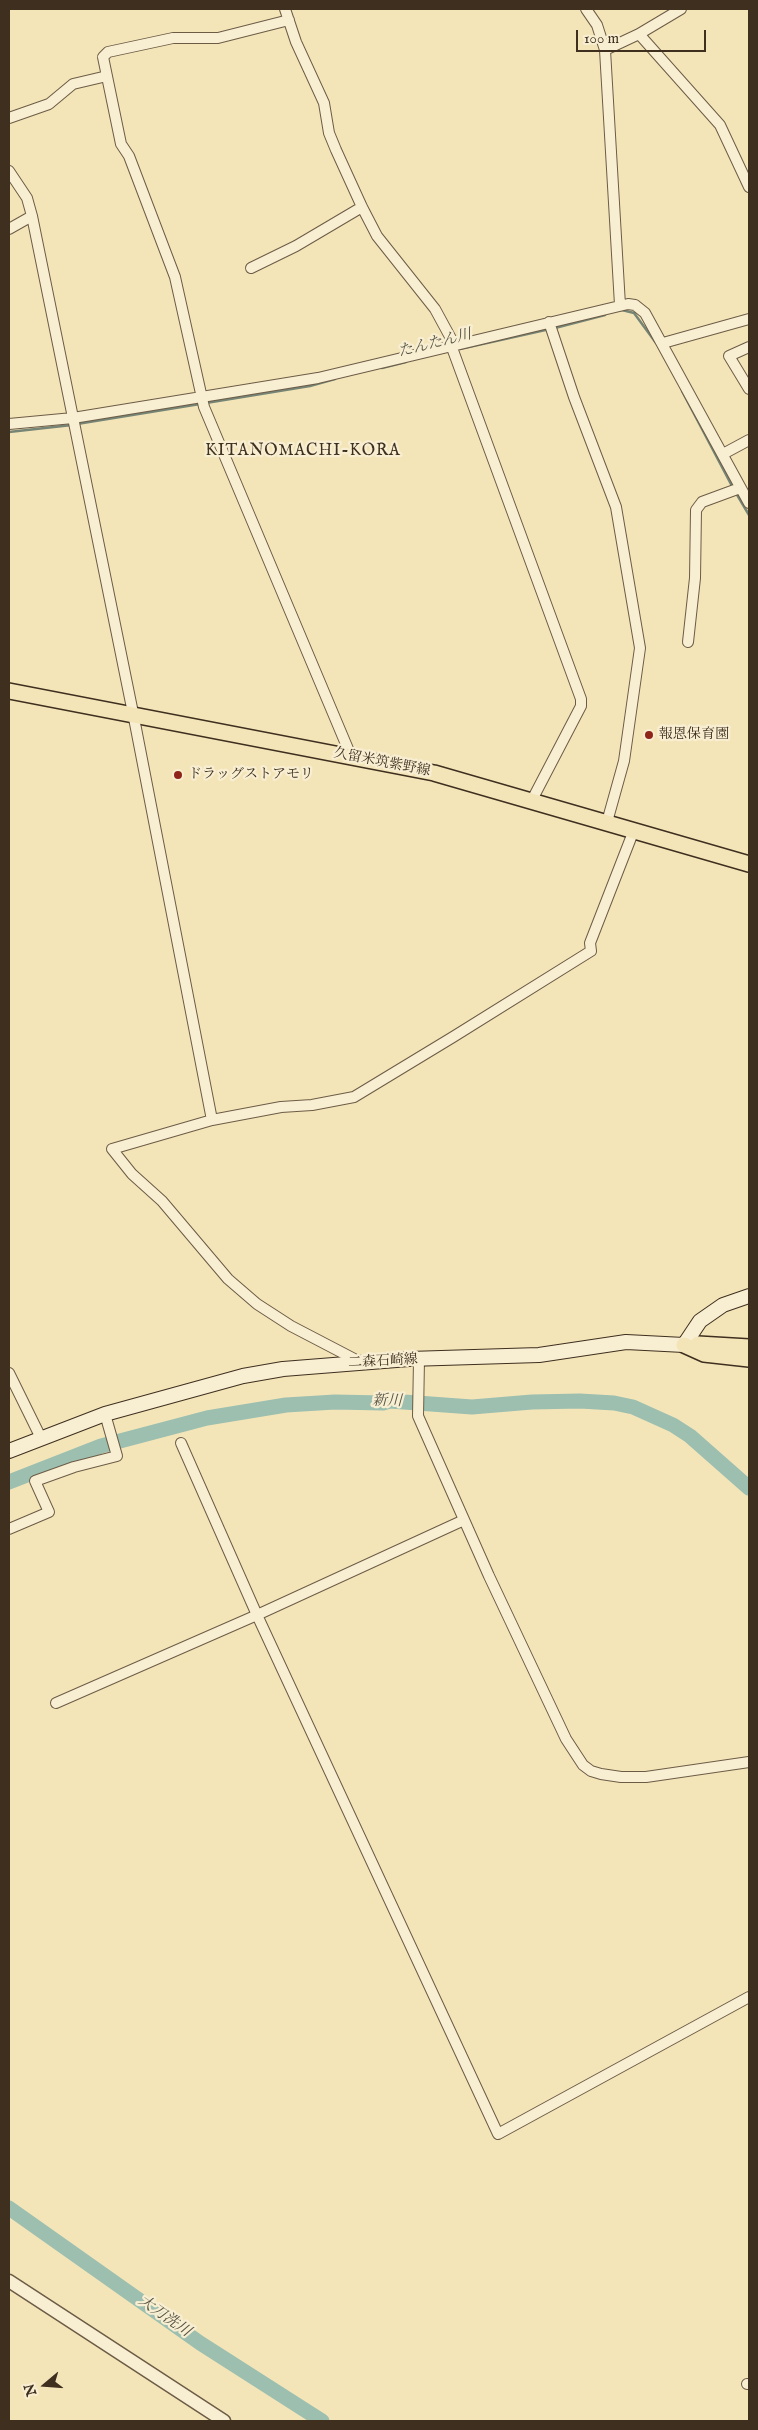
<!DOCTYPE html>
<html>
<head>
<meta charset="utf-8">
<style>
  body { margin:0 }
  #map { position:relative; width:758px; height:2430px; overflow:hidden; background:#f4e5b9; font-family:"IM FELL English",serif }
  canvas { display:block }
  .frame { position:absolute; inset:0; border:10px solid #3e2f1f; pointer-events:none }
  .north { position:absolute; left:20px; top:2360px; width:50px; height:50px; -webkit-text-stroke:4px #f8eed2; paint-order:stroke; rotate:252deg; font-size:14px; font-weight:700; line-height:20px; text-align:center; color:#3e2f1f }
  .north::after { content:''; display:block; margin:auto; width:18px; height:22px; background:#3e2f1f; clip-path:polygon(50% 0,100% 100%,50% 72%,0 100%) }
  .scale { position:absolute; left:576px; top:30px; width:130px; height:22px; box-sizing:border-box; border:2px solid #3e2f1f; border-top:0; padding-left:6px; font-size:15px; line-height:18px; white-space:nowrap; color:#3e2f1f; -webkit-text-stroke:4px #f8eed2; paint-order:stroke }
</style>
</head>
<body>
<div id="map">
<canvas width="758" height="2430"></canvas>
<div class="frame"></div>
<div class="north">N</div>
<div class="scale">100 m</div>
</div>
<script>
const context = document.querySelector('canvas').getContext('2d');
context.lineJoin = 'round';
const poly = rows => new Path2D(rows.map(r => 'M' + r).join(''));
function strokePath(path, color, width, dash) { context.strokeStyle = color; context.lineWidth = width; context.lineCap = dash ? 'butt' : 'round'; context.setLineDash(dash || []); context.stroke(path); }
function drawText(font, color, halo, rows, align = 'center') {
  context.font = font + ' "IM FELL English","Noto Serif JP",serif'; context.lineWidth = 4.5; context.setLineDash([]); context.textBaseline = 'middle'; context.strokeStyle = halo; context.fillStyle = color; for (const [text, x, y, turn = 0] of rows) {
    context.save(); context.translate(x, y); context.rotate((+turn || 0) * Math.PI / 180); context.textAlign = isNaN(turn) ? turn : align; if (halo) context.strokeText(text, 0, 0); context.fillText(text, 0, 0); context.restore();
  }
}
strokePath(poly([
  [622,310,634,313,656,343],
  [555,328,605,315],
  [460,349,550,329],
  [382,368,406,362],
  [682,391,733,488],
  [206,403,310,386,335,379],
  [77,424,200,404],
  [9,432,72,425],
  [736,493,749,515]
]), '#768576', 2.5);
strokePath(poly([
  [9,1482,101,1446,207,1418,286,1405,335,1402,383,1403,390,1401,472,1407,532,1402,580,1401,614,1403,633,1407,673,1425,690,1436,749,1488],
  [9,2208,200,2343,322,2421]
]), '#9cbfb0', 15);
const minor = poly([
  [285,9,296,42,324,103,329,133,336,150,362,207,377,236,435,309,454,344],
  [586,9,597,25,605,50,620,305],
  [289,20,218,38,173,38,108,52,103,57,121,144,129,156,175,277,204,407,351,756],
  [639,34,720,125,749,187],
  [605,50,639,34,681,9],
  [9,118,49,104,73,84,107,76],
  [9,171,27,198,32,216,133,713,212,1120],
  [9,229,32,216],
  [251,268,296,246,362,207],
  [549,322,574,397,616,507,640,648,624,761,607,822],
  [663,343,749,319],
  [451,345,581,699,581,706,532,800],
  [749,347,729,356,749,389],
  [9,424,73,418,318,378,628,304,635,305,645,313,749,503],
  [723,454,749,440],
  [688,642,695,578,696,510,702,502,740,488],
  [419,1360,418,1416,489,1576,566,1739,583,1765,591,1771,601,1774,621,1777,646,1777,749,1762],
  [362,1363,291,1326,257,1304,228,1279,162,1201,132,1174,112,1149,212,1120,281,1107,312,1105,354,1097,453,1037,591,951,590,943,634,830],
  [9,1373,41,1438],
  [181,1443,257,1615,498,2134,749,1997],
  [9,1529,49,1512,35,1481,74,1467,117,1456,105,1414],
  [56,1703,257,1615,464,1520],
  [747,2384,749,2384]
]);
const tertiary = poly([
  [9,2281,224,2421]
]);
const secondary = poly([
  [9,1451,105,1414,243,1376,283,1369,409,1359,539,1355,626,1342,684,1345,700,1321,723,1305,749,1296]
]);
const primary = poly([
  [9,691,434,773,749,864],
  [698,1344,749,1347],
  [684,1345,704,1354,749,1359]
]);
strokePath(minor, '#6c5c46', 12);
strokePath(tertiary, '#6c5c46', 15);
strokePath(secondary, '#3e2f1f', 16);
strokePath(primary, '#3e2f1f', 18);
strokePath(minor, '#f8eed2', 10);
strokePath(tertiary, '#f8eed2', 12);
strokePath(secondary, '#f8eed2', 14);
strokePath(primary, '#f4e5b9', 15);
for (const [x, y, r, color] of [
  [649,735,5,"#8f2418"],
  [178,775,5,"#8f2418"]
]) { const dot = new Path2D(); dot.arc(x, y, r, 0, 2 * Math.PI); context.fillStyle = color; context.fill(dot); strokePath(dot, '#f8eed2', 2); }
drawText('14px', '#3e2f1f', '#f8eed2', [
  ["報恩保育園",659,735],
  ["ドラッグストアモリ",188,775]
], 'left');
drawText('14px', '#3e2f1f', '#f8eed2', [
  ["久留米筑紫野線",382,763,11],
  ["二森石崎線",383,1362,-3]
]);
drawText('italic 15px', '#565343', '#f8eed2', [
  ["たんたん川",435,344,-14],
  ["新川",387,1402,1],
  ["大刀洗川",164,2317,35]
]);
context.letterSpacing = '1px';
drawText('16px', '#3e2f1f', '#f8eed2', [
  ["KITANOMACHI-KORA",303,452]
]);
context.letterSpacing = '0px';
</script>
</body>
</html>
